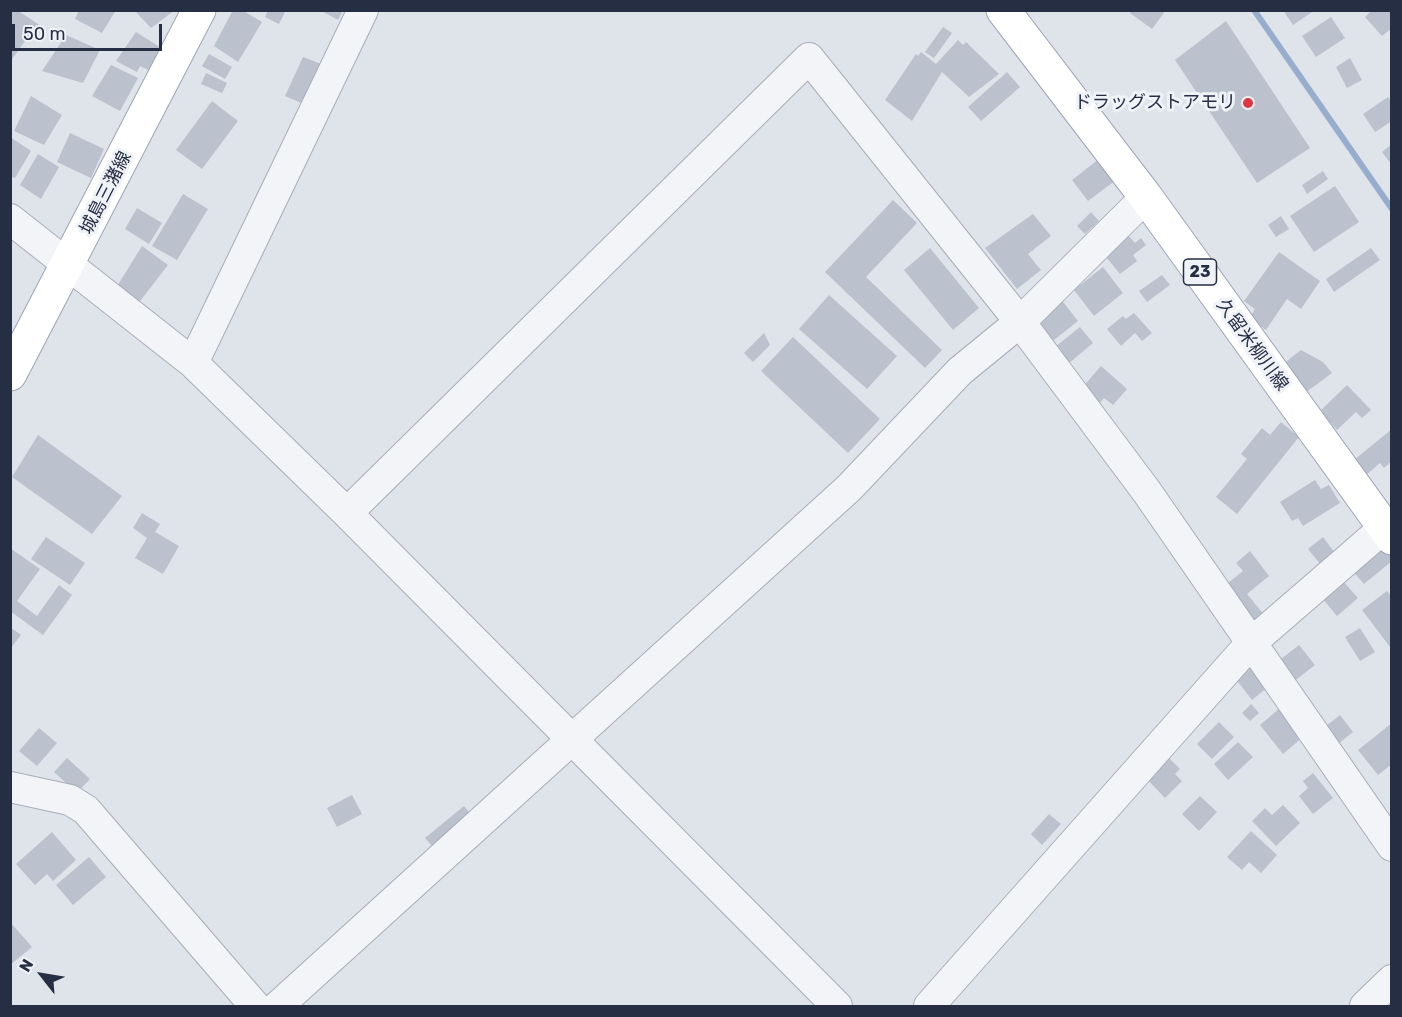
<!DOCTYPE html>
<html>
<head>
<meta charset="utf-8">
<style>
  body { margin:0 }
  #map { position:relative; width:1402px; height:1017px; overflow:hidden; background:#dfe3ea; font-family:Rubik,sans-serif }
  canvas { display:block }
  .frame { position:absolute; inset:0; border:12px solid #262e43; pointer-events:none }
  .north { position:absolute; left:12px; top:945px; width:60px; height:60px; -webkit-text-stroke:4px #eff2f7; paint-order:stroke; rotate:301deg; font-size:16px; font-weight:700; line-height:24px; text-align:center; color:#262e43 }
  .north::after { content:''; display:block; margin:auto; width:21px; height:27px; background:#262e43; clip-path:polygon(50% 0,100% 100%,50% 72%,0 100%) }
  .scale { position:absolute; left:12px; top:24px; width:150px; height:27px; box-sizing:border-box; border:3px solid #262e43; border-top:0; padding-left:8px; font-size:18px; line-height:21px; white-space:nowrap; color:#262e43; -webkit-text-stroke:4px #eff2f7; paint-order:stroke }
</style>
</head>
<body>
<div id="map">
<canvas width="1402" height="1017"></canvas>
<div class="frame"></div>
<div class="north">N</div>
<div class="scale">50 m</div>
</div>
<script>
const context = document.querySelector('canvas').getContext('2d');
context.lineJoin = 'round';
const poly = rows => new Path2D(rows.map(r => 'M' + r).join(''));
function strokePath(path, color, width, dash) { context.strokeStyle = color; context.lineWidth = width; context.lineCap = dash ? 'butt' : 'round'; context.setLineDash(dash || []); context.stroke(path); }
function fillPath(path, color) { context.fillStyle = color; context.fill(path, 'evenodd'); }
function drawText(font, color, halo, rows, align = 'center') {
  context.font = font + ' Rubik,"Noto Sans JP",sans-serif'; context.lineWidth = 6; context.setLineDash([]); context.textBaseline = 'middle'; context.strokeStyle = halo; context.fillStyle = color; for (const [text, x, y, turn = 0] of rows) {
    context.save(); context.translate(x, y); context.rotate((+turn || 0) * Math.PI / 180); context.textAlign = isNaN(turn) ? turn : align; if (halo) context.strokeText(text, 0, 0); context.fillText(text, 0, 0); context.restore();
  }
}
strokePath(poly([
  [1254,10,1392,209]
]), '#96adce', 6);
fillPath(poly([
  [12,10,17,10,41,26,34,38,28,37,10,62],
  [79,10,116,10,102,33,75,19],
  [134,10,175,10,151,28],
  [233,10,242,10,262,22,238,62,214,46],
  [268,10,286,10,279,24,265,17],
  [320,10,343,10,338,20],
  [1132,10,1166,10,1152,29,1130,13],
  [1283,10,1315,10,1293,25],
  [1372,10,1389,10,1392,13,1392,28,1382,36,1365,17],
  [1331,17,1345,38,1316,57,1302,36],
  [1226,21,1310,148,1257,183,1175,60],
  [943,27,952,33,934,58,925,52],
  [136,32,161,48,148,70,140,66,137,72,116,61],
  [66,35,100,50,83,83,42,71],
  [958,40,963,45,966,42,999,74,969,97,942,72,912,121,885,100,916,54,918,56,921,52,936,64],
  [209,54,232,67,225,79,202,66],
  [303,57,332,68,313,108,285,96],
  [1350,58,1362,80,1347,88,1336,67],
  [111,65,138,78,120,111,92,96],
  [1007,72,1020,87,981,121,968,107],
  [206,73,227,83,222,93,201,84],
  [31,96,62,115,44,145,14,131],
  [1388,97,1392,102,1392,121,1375,132,1363,114],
  [212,101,238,121,202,169,176,150],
  [70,133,104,149,91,178,57,162],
  [10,137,31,151,15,178,10,176],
  [1392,144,1392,165,1382,152],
  [38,154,59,167,41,199,20,185],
  [1099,159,1116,180,1088,201,1072,180],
  [1323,171,1328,179,1307,194,1302,185],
  [1335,186,1359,222,1314,252,1290,216],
  [183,194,208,209,177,260,152,246],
  [893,200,917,223,866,277,942,350,925,368,825,272],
  [137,208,162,223,149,244,125,229],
  [1091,212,1099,221,1085,234,1077,226],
  [1033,214,1051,236,1028,254,1041,270,1017,289,985,248],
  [1281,216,1289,229,1276,237,1268,225],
  [1126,233,1135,243,1141,238,1146,245,1133,255,1137,261,1120,274,1102,252],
  [142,246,168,265,137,305,116,288],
  [930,248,979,308,953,330,904,270],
  [1371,248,1380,260,1334,292,1326,279],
  [1279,252,1320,281,1301,309,1287,299,1266,330,1249,318,1255,309,1244,301],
  [1103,267,1123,293,1094,316,1074,290],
  [1162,275,1170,285,1147,302,1139,291],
  [829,295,897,356,867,389,799,329],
  [1060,298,1078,321,1049,344,1031,321],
  [1134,313,1152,333,1142,341,1135,333,1121,346,1107,329,1123,316,1126,319],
  [1080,327,1093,343,1068,364,1055,347],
  [764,333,770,345,753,362,744,353],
  [793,337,880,419,848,453,761,371],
  [1301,350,1323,362,1332,373,1305,393,1283,364],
  [1101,366,1127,389,1113,405,1104,398,1098,405,1081,389],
  [1347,385,1371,410,1362,418,1356,412,1337,430,1320,411],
  [1281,422,1299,437,1237,514,1216,497,1247,459,1241,454,1262,428,1270,435],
  [1392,429,1392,461,1384,468,1380,463,1366,475,1354,460],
  [38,435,122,496,92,534,12,477],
  [1315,480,1321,489,1329,485,1340,503,1303,526,1298,518,1292,521,1280,502],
  [142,513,160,524,155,532,179,546,163,574,135,558,147,538,133,528],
  [46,537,85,563,70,585,31,559],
  [1323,537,1335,553,1320,564,1308,549],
  [1381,544,1392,556,1392,561,1364,584,1351,569],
  [10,548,40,569,17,601,37,616,59,585,72,595,43,635,10,611],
  [1250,551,1269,576,1247,594,1266,617,1255,627,1223,587,1243,571,1236,563],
  [1342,580,1358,598,1337,616,1322,598],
  [1387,591,1392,597,1390,647,1362,610],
  [10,627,21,635,10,649],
  [1360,628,1375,652,1360,661,1345,637],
  [1299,645,1315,665,1288,686,1272,666],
  [1251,665,1268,687,1252,700,1235,678],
  [1251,704,1259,713,1250,721,1242,713],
  [1280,708,1303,737,1283,754,1260,725],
  [1340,715,1353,732,1334,747,1321,730],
  [1219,722,1234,737,1212,759,1197,744],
  [1392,723,1392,764,1378,775,1358,750],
  [39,728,57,743,37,766,19,751],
  [1238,742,1253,757,1228,780,1214,764],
  [1167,756,1180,769,1175,774,1182,781,1165,798,1146,778],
  [67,758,90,779,77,793,54,772],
  [1313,773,1333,798,1313,814,1299,796,1308,788,1303,781],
  [352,795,362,814,337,827,327,808],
  [1200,796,1217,812,1199,831,1182,814],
  [1283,805,1300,823,1276,846,1252,821,1265,808,1272,815],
  [464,806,478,822,439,854,425,838],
  [1049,814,1061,824,1042,845,1031,834],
  [1251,831,1277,855,1261,873,1249,862,1242,870,1227,857],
  [52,832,76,860,53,881,47,874,35,885,16,864],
  [89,857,106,877,73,905,56,885],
  [10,922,32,947,10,965]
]), '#bcc1ce');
const minor = poly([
  [10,219,193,363,347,513,837,1006],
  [193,363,363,10],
  [347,513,809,58,1020,322,1147,492,1392,846],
  [10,787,70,800,86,810,255,1006],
  [278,1006,849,488,960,371,1020,322,1146,197],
  [929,1006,1251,643,1384,528],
  [1365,1006,1392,980]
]);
const major = poly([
  [1003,10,1146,197,1392,538],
  [10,374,199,10]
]);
strokePath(minor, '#a8adb8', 32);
strokePath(major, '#9da5b7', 35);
strokePath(minor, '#f2f4f8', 30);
strokePath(major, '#fff', 33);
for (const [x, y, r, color] of [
  [1248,103,6,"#de3642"]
]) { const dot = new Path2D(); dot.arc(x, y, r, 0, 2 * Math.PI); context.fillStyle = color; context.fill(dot); strokePath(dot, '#eff2f7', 2); }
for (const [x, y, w] of [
  [1200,272,33]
]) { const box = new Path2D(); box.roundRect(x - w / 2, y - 13, w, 26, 4.5); context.fillStyle = '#eff2f7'; context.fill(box); strokePath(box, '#262e43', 1.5); }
drawText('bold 16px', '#262e43', null, [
  ["23",1200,272]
]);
drawText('18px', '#262e43', '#eff2f7', [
  ["ドラッグストアモリ",1236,103]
], 'right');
drawText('18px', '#262e43', '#eff2f7', [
  ["城島三潴線",106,193,-63],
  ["久留米柳川線",1252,345,54]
]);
</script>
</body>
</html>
